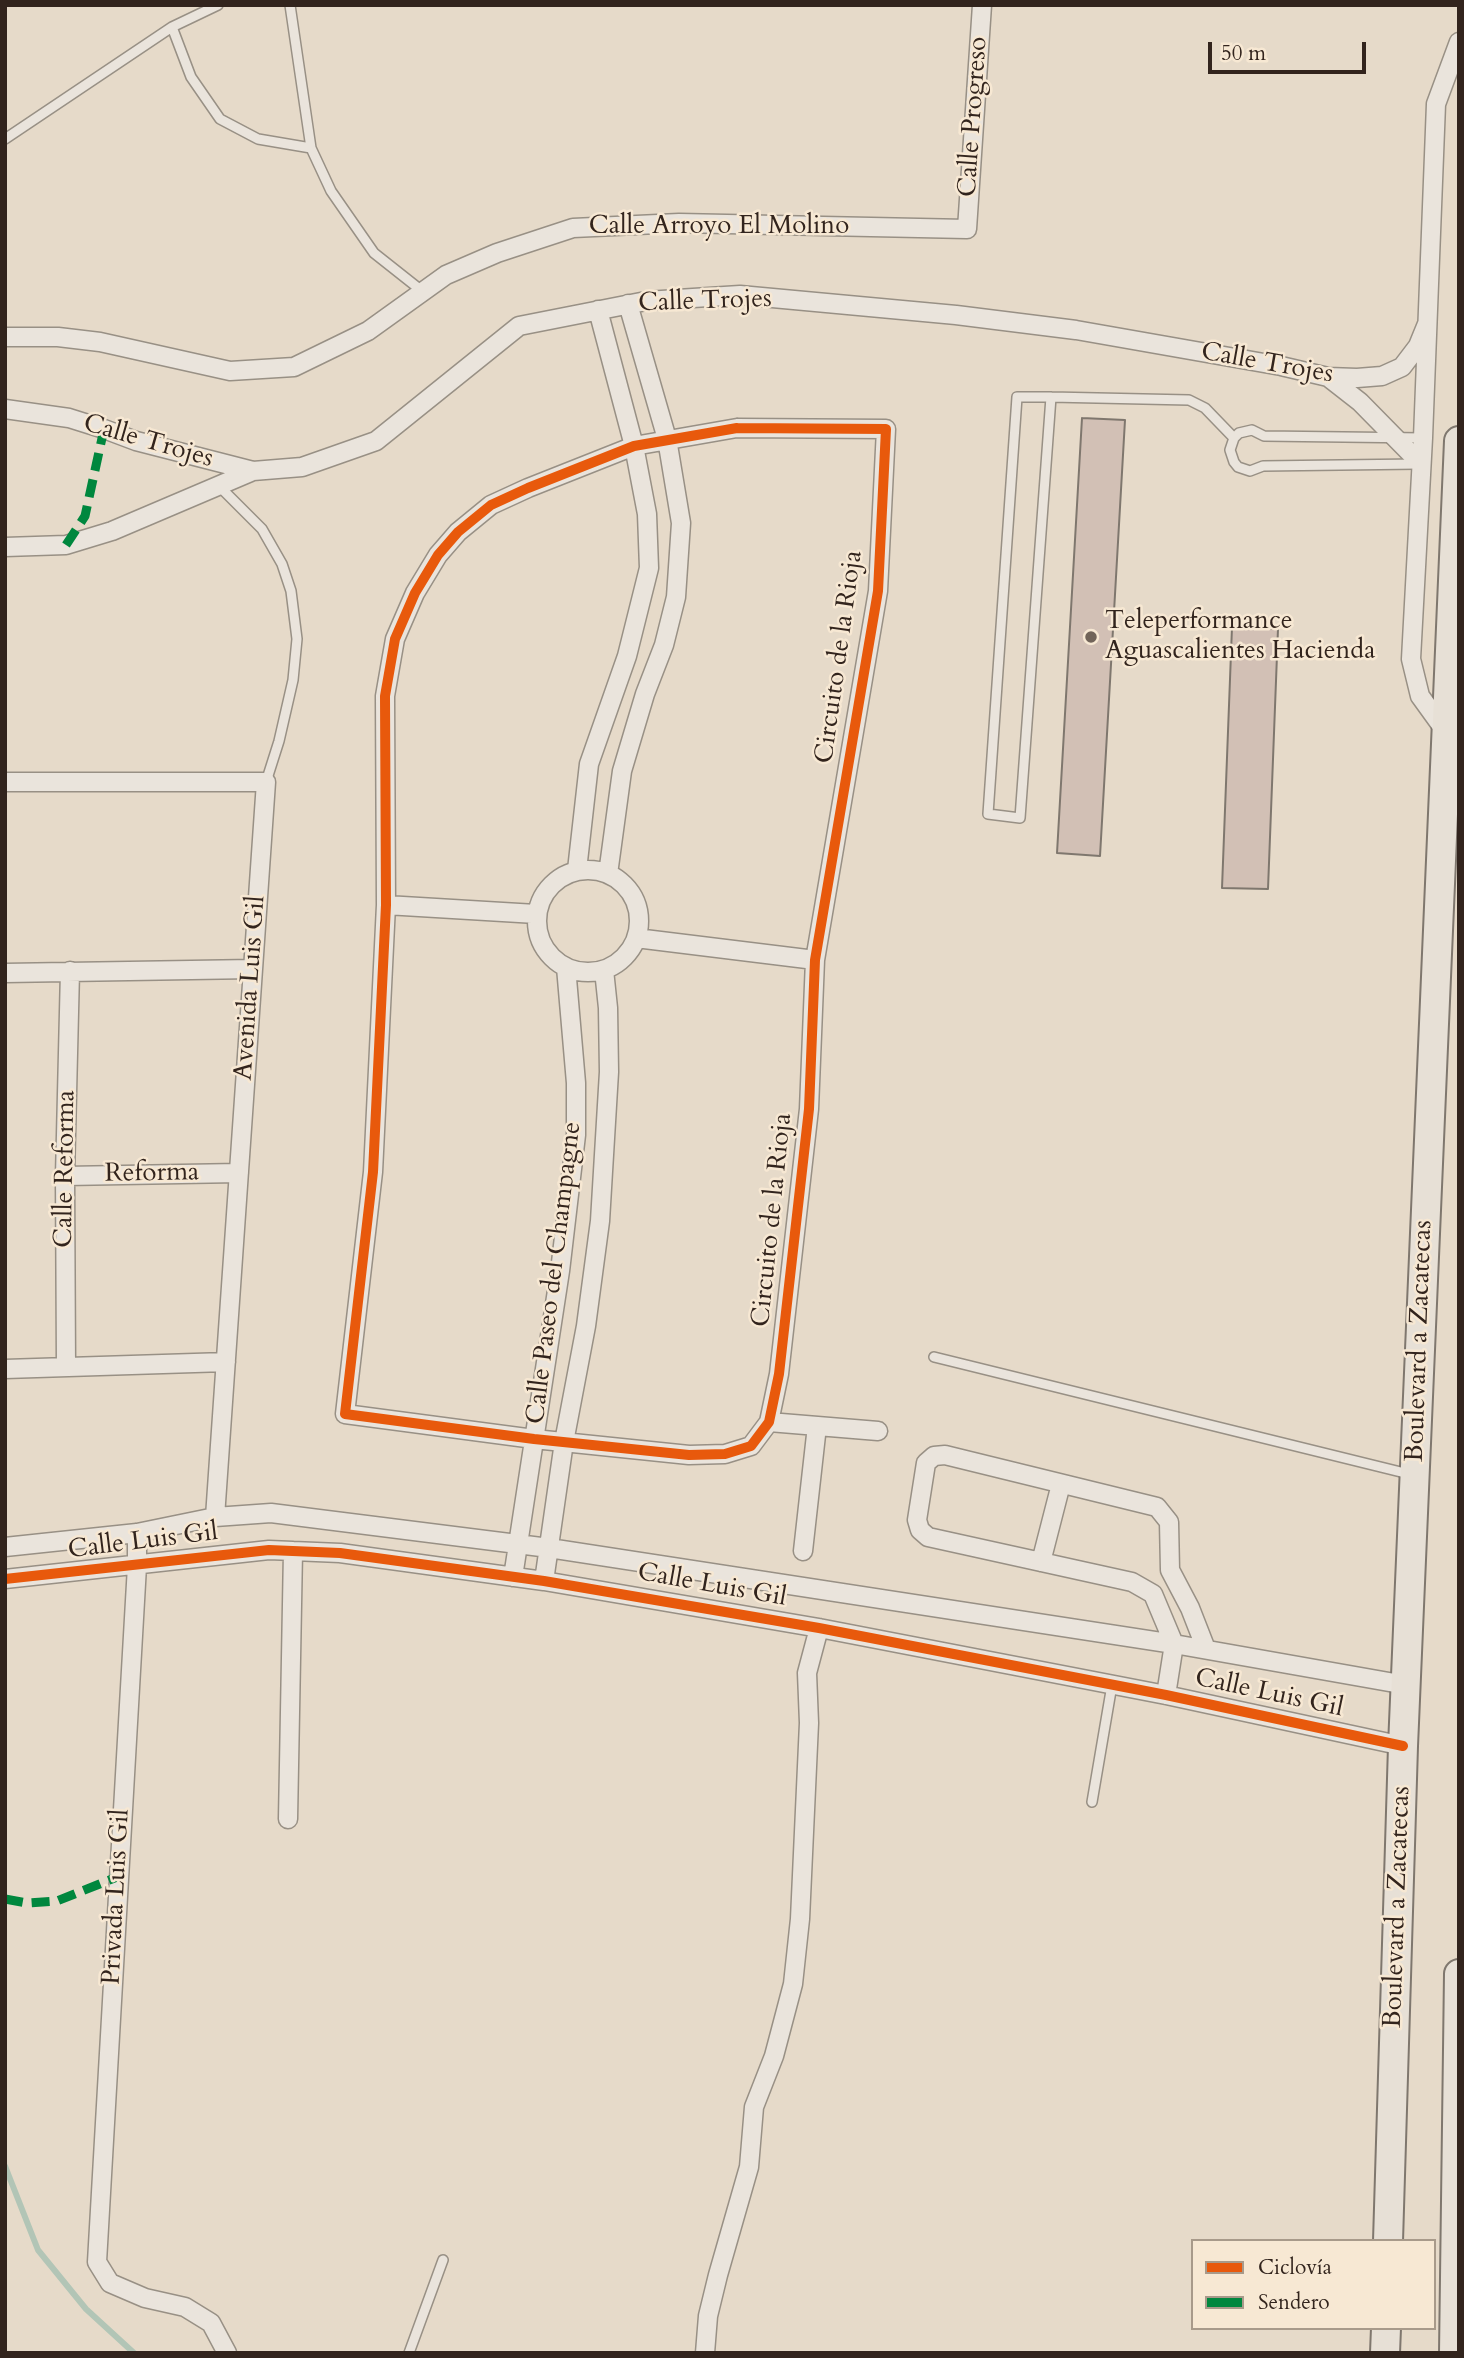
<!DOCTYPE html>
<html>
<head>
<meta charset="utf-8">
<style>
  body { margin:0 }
  #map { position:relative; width:1464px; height:2358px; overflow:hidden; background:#e6dac9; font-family:Cardo,serif }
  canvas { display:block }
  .frame { position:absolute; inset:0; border:7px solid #32241d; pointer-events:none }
  .legend { position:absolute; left:1191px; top:2239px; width:245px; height:91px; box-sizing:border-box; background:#f7e8d3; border:2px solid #a89a8a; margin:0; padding:9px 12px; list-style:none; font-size:21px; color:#32241d }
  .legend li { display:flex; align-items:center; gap:14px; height:35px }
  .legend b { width:35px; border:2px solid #a89a8a }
  .scale { position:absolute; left:1208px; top:42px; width:158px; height:32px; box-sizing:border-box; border:4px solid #32241d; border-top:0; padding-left:9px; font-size:21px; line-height:24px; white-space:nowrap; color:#32241d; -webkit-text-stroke:5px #f7e8d3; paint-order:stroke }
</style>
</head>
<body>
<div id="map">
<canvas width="1464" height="2358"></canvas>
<div class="frame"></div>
<ul class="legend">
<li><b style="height:9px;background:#e8590c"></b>Ciclovía</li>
<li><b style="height:9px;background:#00873e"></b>Sendero</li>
</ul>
<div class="scale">50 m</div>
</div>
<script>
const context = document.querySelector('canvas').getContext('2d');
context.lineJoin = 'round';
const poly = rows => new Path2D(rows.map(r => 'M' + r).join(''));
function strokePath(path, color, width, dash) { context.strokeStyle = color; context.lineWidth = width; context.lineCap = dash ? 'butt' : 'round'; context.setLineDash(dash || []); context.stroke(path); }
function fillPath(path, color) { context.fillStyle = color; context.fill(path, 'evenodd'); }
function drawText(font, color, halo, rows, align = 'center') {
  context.font = font + ' Cardo,serif'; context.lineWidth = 5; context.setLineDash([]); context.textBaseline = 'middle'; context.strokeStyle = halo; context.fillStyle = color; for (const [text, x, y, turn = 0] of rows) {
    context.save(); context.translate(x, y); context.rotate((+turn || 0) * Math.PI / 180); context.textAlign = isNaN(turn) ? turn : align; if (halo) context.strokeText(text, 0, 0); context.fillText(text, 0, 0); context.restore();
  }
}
strokePath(poly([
  [5,2166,38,2250,86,2309,134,2353]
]), '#b2c5b6', 6);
const building = poly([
  [1082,418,1125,420,1100,856,1057,853,1082,418],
  [1232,627,1278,629,1268,889,1222,888,1232,627]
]);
fillPath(building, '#d2c0b5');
strokePath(building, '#7f776e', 2);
const lane = poly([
  [290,5,311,148,331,191,374,253,422,291],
  [172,27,191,77,220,119,258,139,311,148],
  [5,139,172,27,218,5],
  [1051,397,1020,818,988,814,1017,397,1051,397,1189,400,1205,408,1234,438],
  [1418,464,1263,466,1250,471,1238,467,1234,462,1230,450,1234,438,1239,433,1252,430,1264,436,1423,438],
  [220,487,262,529,282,564,291,591,297,639,293,680,279,741,266,782],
  [934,1357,1409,1474],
  [1092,1802,1112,1685],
  [409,2353,443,2260]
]);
const street = poly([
  [5,337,58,337,100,342,230,371,294,367,368,331,446,275,497,253,573,228,679,223,967,229,982,5],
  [1328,377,1360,402,1421,464],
  [5,409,69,418,104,429,136,441,253,471,302,467,376,441,519,326,646,301,740,295,956,315,1076,330,1281,366,1328,377,1357,378,1382,376,1402,367,1418,346,1427,324],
  [737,428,886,429,878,591,815,960,809,1109,779,1374,769,1422,751,1446,725,1454,689,1455,534,1439,345,1414,373,1172,386,905,385,696,395,639,415,593,438,555,458,532,491,505,528,488,634,446,737,428],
  [5,547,66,545,112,531,253,471],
  [1446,732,1420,696,1411,659,1423,438,1436,104,1459,42],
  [5,782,266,782,215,1517],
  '537 921a51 51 0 1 1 102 0a51 51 0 1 1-102 0Z',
  [577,870,589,764,627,656,649,568,647,514,634,446,598,310],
  [608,874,622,771,645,694,664,645,676,597,681,523,667,439,628,304],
  [386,905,536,914],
  [636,938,815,960],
  [5,973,253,969],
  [65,1176,239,1173],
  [66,1367,65,1176,70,971],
  [5,1369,226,1362],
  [769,1422,878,1431],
  [137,1533,137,1566,97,2262,110,2283,145,2298,185,2307,211,2323,227,2353],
  [5,1547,137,1533,215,1517,271,1513,549,1548,1174,1644,1406,1685],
  [803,1551,817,1426],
  [1041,1562,1061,1484],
  [513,1577,560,1271,576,1135,576,1083,566,967],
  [5,1579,269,1550,340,1553,544,1581,819,1628,1166,1695,1403,1746],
  [544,1581,564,1442,586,1326,600,1221,609,1072,608,1008,604,970],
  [1166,1695,1174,1644,1153,1594,1132,1582,928,1537,920,1530,917,1520,926,1463,934,1456,945,1455,1157,1507,1169,1522,1170,1570,1190,1608,1206,1649],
  [288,1819,293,1551],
  [705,2353,708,2316,718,2275,749,2167,754,2107,774,2056,793,1984,800,1919,809,1723,807,1673,819,1628]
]);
const primary = poly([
  [1388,2241,1403,1746,1459,441],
  [1385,2353,1386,2328],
  [1454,2353,1459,1974]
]);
strokePath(lane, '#989085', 12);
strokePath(street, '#989085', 21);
strokePath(primary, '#7f776e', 32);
strokePath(lane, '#eae4dc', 9);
strokePath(street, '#eae4dc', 18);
strokePath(primary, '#e7e0d6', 28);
strokePath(poly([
  [66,545,85,516,104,429],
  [5,1899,27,1903,57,1901,117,1877]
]), '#00873e', 9, [18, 9]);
strokePath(poly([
  [737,428,886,429,878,591,815,960,809,1109,779,1374,769,1422,751,1446,725,1454,689,1455,534,1439,345,1414,373,1172,386,905,385,696,395,639,415,593,438,555,458,532,491,505,528,488,634,446,737,428],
  [5,1579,269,1550,340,1553,544,1581,819,1628,1166,1695,1403,1746]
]), '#e8590c', 10);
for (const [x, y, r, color] of [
  [1091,637,7,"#716459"]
]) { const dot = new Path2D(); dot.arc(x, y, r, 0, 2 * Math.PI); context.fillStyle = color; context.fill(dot); strokePath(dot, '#f7e8d3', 2.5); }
drawText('26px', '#32241d', '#f7e8d3', [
  ["Calle Progreso",974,117,-86],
  ["Calle Arroyo El Molino",719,227],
  ["Calle Trojes",705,302,-2],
  ["Calle Trojes",1267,364,10],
  ["Calle Trojes",148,442,16],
  ["Circuito de la Rioja",840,657,-82],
  ["Avenida Luis Gil",251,988,-86],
  ["Calle Reforma",66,1169,-89],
  ["Reforma",152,1174,-1],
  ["Circuito de la Rioja",773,1220,-84],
  ["Calle Paseo del Champagne",555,1273,-83],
  ["Boulevard a Zacatecas",1420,1341,-88],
  ["Calle Luis Gil",143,1542,-7],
  ["Calle Luis Gil",712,1586,10],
  ["Calle Luis Gil",1269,1694,12],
  ["Privada Luis Gil",117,1897,-87],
  ["Boulevard a Zacatecas",1398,1907,-88]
]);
drawText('26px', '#32241d', '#f7e8d3', [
  ["Teleperformance",1105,622],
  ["Aguascalientes Hacienda",1105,652]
], 'left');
</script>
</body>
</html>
